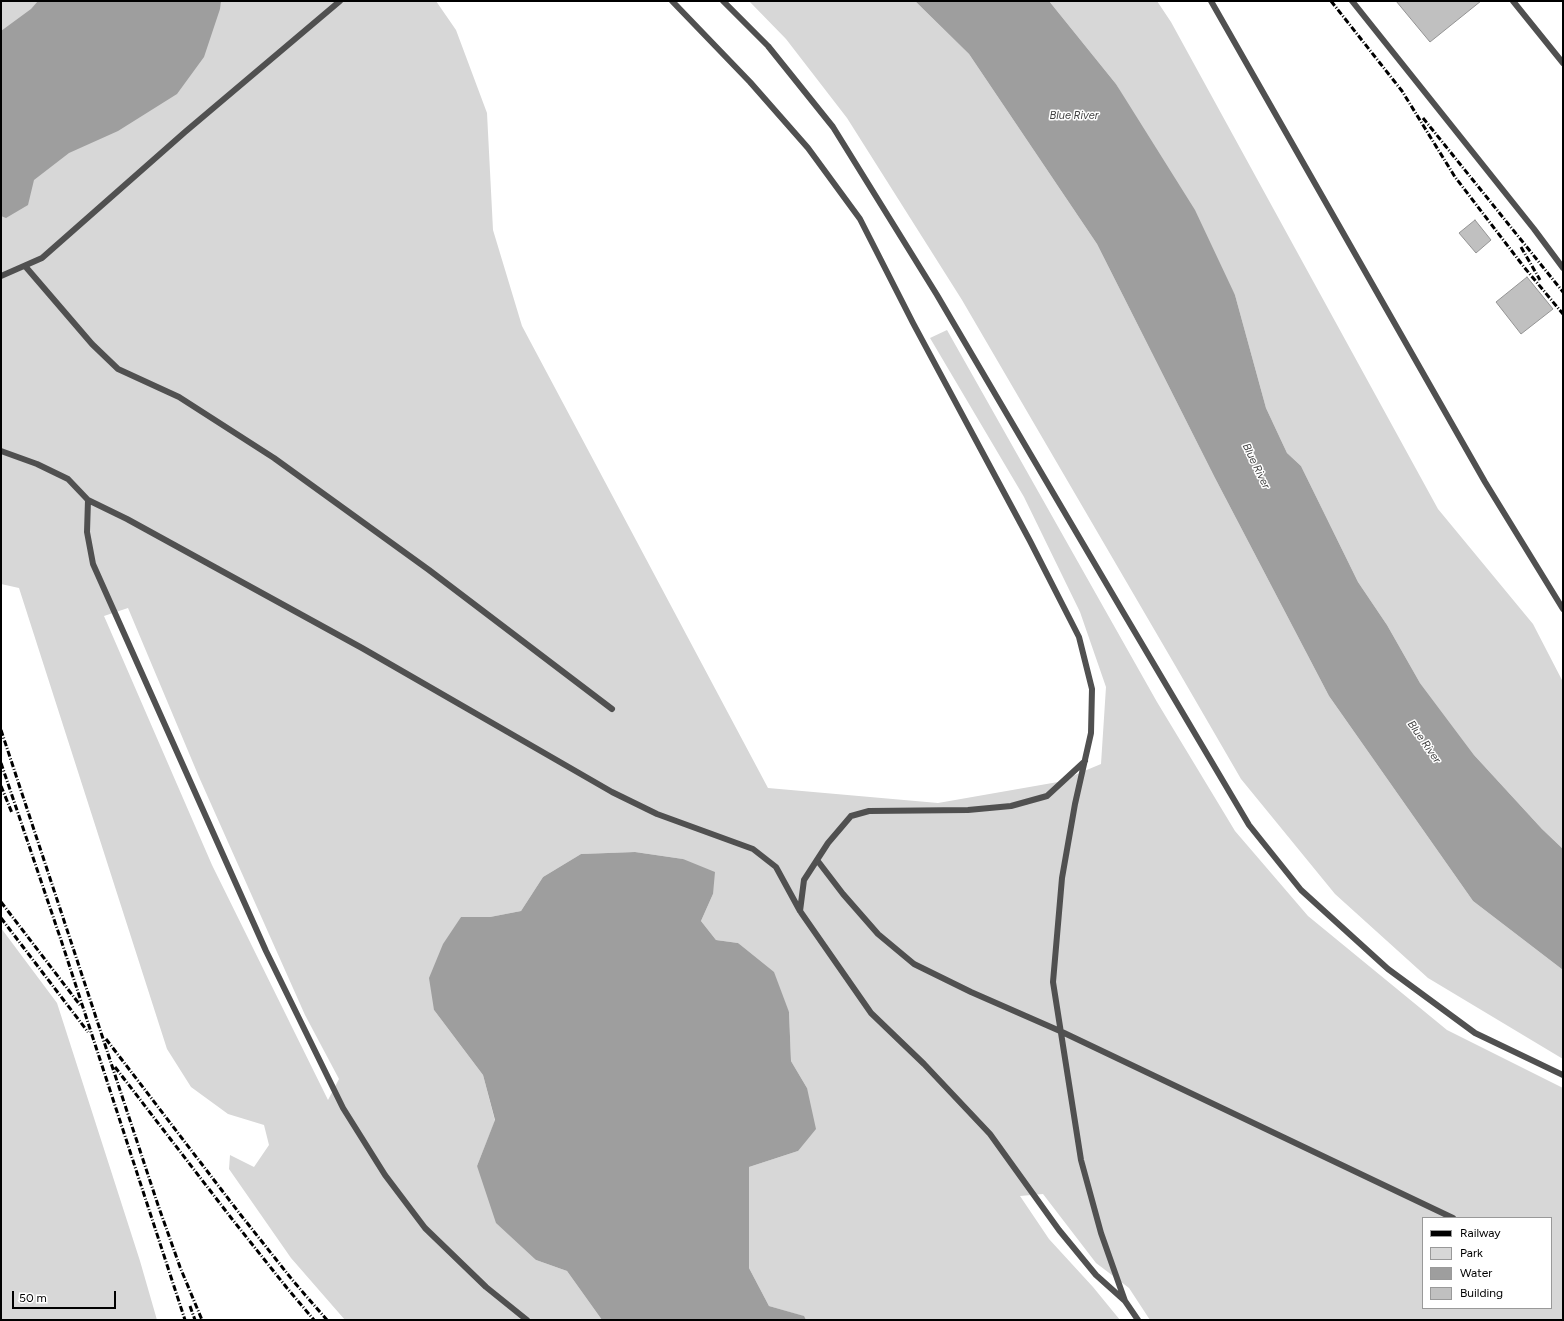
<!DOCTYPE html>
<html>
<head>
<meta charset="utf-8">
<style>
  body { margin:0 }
  #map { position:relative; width:1564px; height:1321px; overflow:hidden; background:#fff; font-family:Figtree,sans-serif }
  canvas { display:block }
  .frame { position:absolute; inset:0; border:2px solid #000; pointer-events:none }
  .legend { position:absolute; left:1422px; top:1217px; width:130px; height:92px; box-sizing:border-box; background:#fff; border:1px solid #999; margin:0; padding:5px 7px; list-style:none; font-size:12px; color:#000 }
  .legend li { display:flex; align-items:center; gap:8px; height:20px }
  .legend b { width:20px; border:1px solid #999 }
  .scale { position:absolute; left:12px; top:1291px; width:104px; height:18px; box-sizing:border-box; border:2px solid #000; border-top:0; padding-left:5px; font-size:12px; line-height:14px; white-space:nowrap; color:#000; -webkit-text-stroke:3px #fff; paint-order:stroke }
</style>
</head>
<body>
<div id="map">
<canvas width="1564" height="1321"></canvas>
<div class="frame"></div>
<ul class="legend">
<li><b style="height:5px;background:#000"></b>Railway</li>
<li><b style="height:11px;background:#d7d7d7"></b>Park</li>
<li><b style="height:11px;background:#9e9e9e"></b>Water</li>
<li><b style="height:11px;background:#c0c0c0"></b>Building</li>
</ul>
<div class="scale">50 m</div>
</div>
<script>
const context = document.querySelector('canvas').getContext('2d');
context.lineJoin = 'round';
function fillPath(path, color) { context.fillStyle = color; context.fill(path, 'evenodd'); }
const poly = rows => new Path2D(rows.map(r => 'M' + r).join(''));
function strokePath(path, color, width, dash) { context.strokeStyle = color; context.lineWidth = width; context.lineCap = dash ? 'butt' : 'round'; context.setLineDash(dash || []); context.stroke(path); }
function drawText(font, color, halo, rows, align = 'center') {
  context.font = font + ' Figtree,sans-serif'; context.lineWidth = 3; context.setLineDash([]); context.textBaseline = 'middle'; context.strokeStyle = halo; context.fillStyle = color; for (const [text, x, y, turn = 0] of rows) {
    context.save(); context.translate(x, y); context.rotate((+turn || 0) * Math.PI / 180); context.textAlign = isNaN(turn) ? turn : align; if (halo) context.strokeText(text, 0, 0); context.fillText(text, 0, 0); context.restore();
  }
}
fillPath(poly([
  [1,1,436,1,456,30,487,113,493,230,522,326,768,788,938,803,1058,782,1101,764,1106,687,1080,612,1024,497,930,338,947,330,1157,702,1235,831,1308,916,1447,1030,1563,1088,1563,1320,1150,1320,1129,1288,1096,1263,1043,1194,1020,1196,1049,1239,1093,1287,1120,1320,806,1320,803,1316,769,1306,749,1268,749,1167,798,1151,807,1088,791,1061,789,1012,738,943,716,940,701,921,713,894,683,859,635,852,581,854,543,877,521,911,490,917,461,917,434,1010,483,1075,495,1121,477,1166,536,1260,567,1271,602,1320,345,1320,291,1258,229,1169,230,1155,254,1167,269,1145,264,1125,228,1114,191,1087,167,1049,19,588,1,584],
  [128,608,199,777,305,1015,339,1079,328,1100,212,865,104,616],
  [1423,1218,1551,1218,1551,1308,1423,1308],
  [749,1,915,1,969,54,1097,244,1215,478,1329,696,1473,901,1563,970,1563,1059,1428,978,1335,894,1241,779,1172,660,962,300,847,118,786,39],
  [1049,1,1157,1,1171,22,1438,509,1533,624,1563,682,1563,849,1542,829,1474,755,1420,683,1387,625,1358,582,1301,466,1287,453,1266,408,1235,295,1116,84],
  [1,928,57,1003,140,1261,157,1320,1,1320]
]), '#d7d7d7');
fillPath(poly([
  [38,1,221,1,220,9,204,57,177,94,118,131,69,153,34,180,28,205,6,218,1,216,1,31,31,9],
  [915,1,1049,1,1116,84,1195,210,1235,295,1266,408,1287,453,1301,466,1358,582,1387,625,1420,683,1474,755,1542,829,1563,849,1563,970,1473,901,1329,696,1215,478,1097,244,969,54],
  [635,852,683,859,715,872,713,894,701,921,716,940,738,943,774,972,789,1012,791,1061,807,1088,816,1129,798,1151,749,1167,749,1268,769,1306,804,1316,806,1320,602,1320,567,1271,536,1260,496,1223,477,1166,495,1120,483,1075,434,1010,429,978,443,944,461,917,490,917,521,911,543,877,581,854]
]), '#9e9e9e');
const building = poly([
  [1396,1,1481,1,1430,42,1396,1],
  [1475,220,1491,240,1476,253,1459,233,1475,220],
  [1527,277,1553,309,1521,334,1496,302,1527,277]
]);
fillPath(building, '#c0c0c0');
strokePath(building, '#949494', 1);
strokePath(poly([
  [672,1,750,82,808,148,860,219,913,323,1030,541,1079,637,1092,689,1091,733,1075,804,1062,878,1053,982,1081,1160,1101,1233,1125,1301,1138,1320],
  [723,1,768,46,833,127,937,295,1123,612,1249,825,1301,890,1388,969,1475,1033,1563,1075],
  [1211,1,1485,482,1563,609],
  [1352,1,1534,229,1563,268],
  [1513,1,1563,63],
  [25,266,92,344,118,369,179,397,274,458,429,570,612,709],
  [1,276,42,258,185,132,340,1],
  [1,451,37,464,68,479,88,500,127,519,362,648,612,792,657,814,753,849,776,867,800,911,871,1013,924,1064,990,1134,1059,1230,1096,1275,1125,1301],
  [88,500,87,532,93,564,266,951,343,1108,385,1175,425,1228,486,1287,527,1320],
  [817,860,843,894,878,934,914,964,971,992,1060,1031,1453,1218],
  [800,911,804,880,828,843,851,816,869,811,968,810,1011,806,1047,796,1085,761]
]), '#505050', 6);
strokePath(poly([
  [1331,1,1402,91,1455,177,1524,267,1563,314],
  [1423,118,1563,292],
  [1521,247,1540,280],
  [1,730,158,1205,180,1267,202,1320],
  [1,763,62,943,185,1320],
  [1,786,12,813],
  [1,902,80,1005],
  [1,918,88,1032],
  [106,1039,240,1214,294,1282,327,1320],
  [115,1067,232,1219,287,1288,314,1320],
  [190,1306,195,1320]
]), '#000', 3, [6, 2, 1, 2]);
drawText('italic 11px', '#3f3f3f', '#fff', [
  ["Blue River",1074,116],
  ["Blue River",1256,466,64],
  ["Blue River",1424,742,55]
]);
</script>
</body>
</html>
